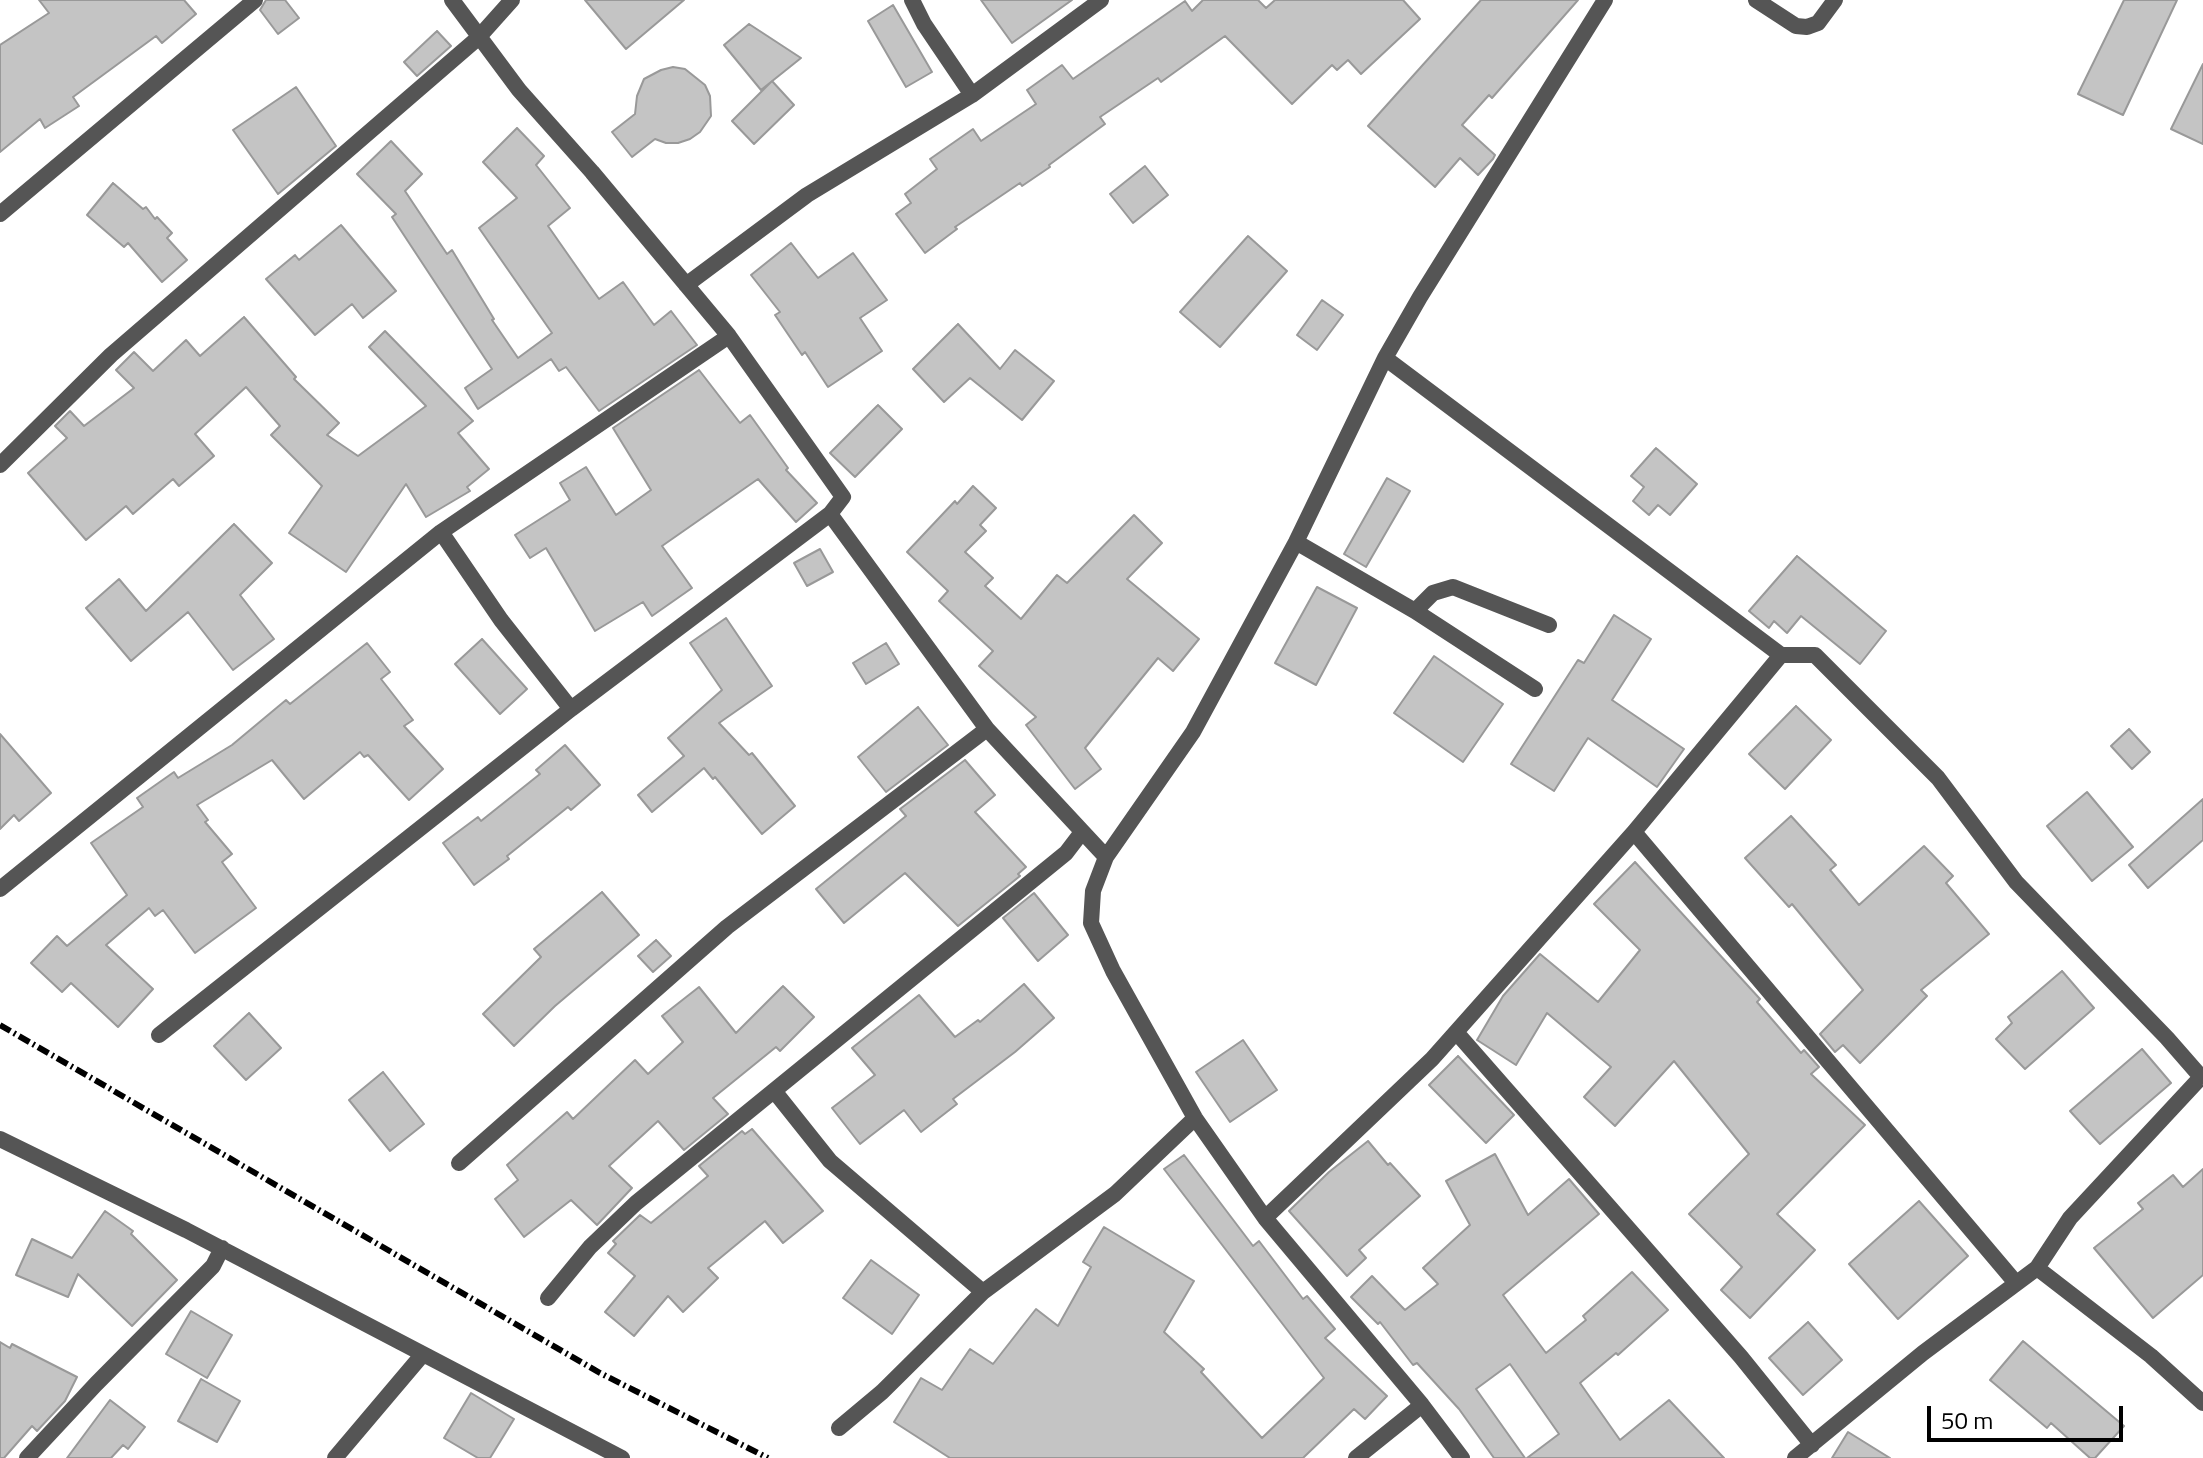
<!DOCTYPE html>
<html>
<head>
<meta charset="utf-8">
<style>
  body { margin:0 }
  #map { position:relative; width:2203px; height:1458px; overflow:hidden; background:#fff; font-family:"Titillium Web",sans-serif }
  canvas { display:block }
  .scale { position:absolute; left:1927px; top:1406px; width:196px; height:36px; box-sizing:border-box; border:4px solid #000; border-top:0; padding-left:10px; font-size:24px; line-height:28px; white-space:nowrap; color:#000; -webkit-text-stroke:6px #fff; paint-order:stroke }
</style>
</head>
<body>
<div id="map">
<canvas width="2203" height="1458"></canvas>
<div class="scale">50 m</div>
</div>
<script>
const context = document.querySelector('canvas').getContext('2d');
context.lineJoin = 'round';
function fillPath(path, color) { context.fillStyle = color; context.fill(path, 'evenodd'); }
const poly = rows => new Path2D(rows.map(r => 'M' + r).join(''));
function strokePath(path, color, width, dash) { context.strokeStyle = color; context.lineWidth = width; context.lineCap = dash ? 'butt' : 'round'; context.setLineDash(dash || []); context.stroke(path); }
const building = poly([
  [39,0,184,0,196,14,162,43,156,36,73,97,79,106,45,128,40,119,0,152,0,45,49,13,39,0],
  [266,0,285,0,299,18,278,34,260,10,266,0],
  [585,0,684,0,626,49,585,0],
  [981,0,1072,0,1012,43,981,0],
  [1203,0,1258,0,1266,8,1275,0,1403,0,1420,19,1361,74,1348,60,1337,70,1332,65,1292,104,1225,36,1161,82,1158,78,1100,117,1105,124,1049,165,1050,167,1022,186,1020,183,955,227,957,229,925,253,896,214,911,203,905,194,937,169,930,159,973,129,981,141,1036,104,1027,90,1062,65,1073,79,1185,1,1192,11,1203,0],
  [1481,0,1578,0,1492,98,1489,95,1462,125,1495,155,1493,159,1478,175,1460,158,1435,187,1368,126,1481,0],
  [2124,0,2177,0,2123,115,2078,94,2124,0],
  [893,5,932,72,906,87,868,21,893,5],
  [749,24,801,58,761,90,724,45,749,24],
  [437,31,451,46,417,76,404,62,437,31],
  [2203,64,2203,144,2171,129,2203,64],
  [673,67,685,69,705,85,710,96,711,116,700,132,690,139,678,143,666,143,655,139,632,157,612,132,635,114,637,96,644,79,661,70,673,67],
  [772,81,794,105,754,144,732,121,772,81],
  [296,87,336,146,278,194,233,130,296,87],
  [517,128,544,156,536,165,570,208,548,226,599,299,623,282,654,325,671,311,697,345,599,411,566,367,559,371,551,359,478,409,465,388,492,369,392,217,396,214,357,174,391,141,422,174,405,191,447,254,452,250,494,319,492,320,518,358,552,333,479,228,517,198,483,162,517,128],
  [1145,166,1168,195,1133,223,1110,194,1145,166],
  [113,183,143,209,146,207,155,219,157,217,172,233,167,238,187,260,162,282,128,243,124,247,87,215,113,183],
  [341,225,396,291,363,318,352,304,315,335,266,279,295,255,299,260,341,225],
  [1248,236,1287,271,1220,347,1180,312,1248,236],
  [791,243,818,278,853,253,887,300,860,318,882,351,828,387,805,352,802,355,775,315,780,312,751,275,791,243],
  [1322,300,1343,315,1317,350,1297,335,1322,300],
  [244,317,296,377,294,379,339,423,327,435,358,456,426,406,369,347,385,331,473,421,458,433,489,469,467,487,470,491,426,517,406,484,346,572,289,533,322,486,271,435,280,426,246,387,195,434,214,456,179,486,173,479,133,514,126,506,86,540,28,473,67,438,55,426,70,411,84,426,134,388,116,370,134,352,153,371,186,340,200,356,244,317],
  [958,324,1000,369,1015,350,1054,381,1022,420,970,378,944,402,913,369,958,324],
  [699,370,740,423,750,415,788,468,786,470,817,503,796,522,758,479,662,546,692,588,652,616,643,602,595,631,546,548,530,558,515,535,570,500,560,483,586,467,616,515,651,490,613,428,699,370],
  [878,405,902,429,855,477,830,453,878,405],
  [1656,448,1697,484,1670,515,1658,505,1649,515,1633,501,1644,487,1631,476,1656,448],
  [1387,478,1410,491,1366,567,1344,554,1387,478],
  [973,486,996,508,980,525,986,531,965,552,993,578,985,586,1021,619,1057,575,1067,583,1134,515,1162,543,1127,579,1199,639,1173,671,1158,658,1085,748,1101,769,1075,789,1026,725,1036,717,979,666,993,651,939,601,948,591,907,552,955,501,957,504,973,486],
  [234,524,272,563,240,595,274,639,233,670,188,612,131,661,86,608,119,579,146,611,234,524],
  [820,549,833,572,807,586,794,563,820,549],
  [1797,556,1886,631,1860,664,1801,616,1787,633,1774,621,1769,628,1749,611,1797,556],
  [1317,587,1357,608,1316,685,1275,663,1317,587],
  [1614,615,1651,639,1612,700,1684,749,1657,787,1588,738,1554,791,1511,764,1578,660,1584,663,1614,615],
  [726,618,772,686,719,723,749,755,752,753,795,806,762,834,715,777,713,779,704,768,652,812,638,795,684,756,668,738,722,690,690,643,726,618],
  [482,639,527,689,500,714,455,664,482,639],
  [367,643,390,672,381,679,413,720,404,726,443,769,409,800,368,755,364,757,360,752,304,799,272,760,197,805,208,820,205,822,232,854,222,862,256,908,195,953,163,910,155,916,149,908,106,945,153,989,118,1027,71,983,62,992,31,963,57,936,67,946,127,895,91,843,143,807,137,798,174,772,178,778,232,745,286,700,290,704,367,643],
  [886,643,899,664,866,684,853,663,886,643],
  [1434,656,1503,704,1463,762,1394,713,1434,656],
  [1796,706,1831,740,1785,789,1749,754,1796,706],
  [918,707,948,745,886,792,858,757,918,707],
  [2129,729,2150,752,2132,769,2111,746,2129,729],
  [0,734,51,793,19,821,14,815,0,829,0,734],
  [565,745,600,785,571,810,568,807,507,856,509,859,474,885,443,843,478,817,481,821,540,774,536,770,565,745],
  [965,760,995,795,975,812,1026,867,1018,874,1020,876,958,926,905,873,844,923,816,889,906,816,900,809,965,760],
  [2087,792,2133,847,2092,881,2047,826,2087,792],
  [2203,799,2203,840,2148,888,2129,865,2203,799],
  [1791,816,1836,865,1830,870,1859,905,1924,846,1953,876,1946,883,1989,934,1921,990,1927,996,1860,1063,1843,1045,1835,1052,1820,1034,1863,990,1792,904,1789,907,1745,858,1791,816],
  [1635,862,1760,999,1757,1002,1801,1053,1804,1050,1819,1067,1811,1074,1865,1125,1777,1214,1815,1250,1750,1318,1721,1290,1742,1267,1689,1214,1749,1154,1674,1061,1615,1126,1584,1097,1611,1067,1547,1013,1516,1065,1477,1040,1503,996,1540,954,1598,1002,1640,950,1594,904,1635,862],
  [602,892,639,935,555,1006,514,1046,483,1014,541,957,534,949,602,892],
  [1034,893,1068,935,1038,961,1003,918,1034,893],
  [656,940,671,956,653,972,638,956,656,940],
  [2062,971,2094,1008,2025,1069,1996,1039,2012,1023,2008,1017,2062,971],
  [1024,984,1054,1018,1015,1052,953,1099,957,1104,921,1132,904,1110,860,1144,832,1108,875,1075,852,1048,919,995,955,1037,978,1020,980,1022,1024,984],
  [783,986,814,1017,780,1051,776,1047,713,1098,728,1114,684,1150,658,1121,609,1166,632,1188,597,1225,571,1200,524,1237,495,1199,518,1180,507,1165,567,1112,573,1119,635,1060,648,1074,683,1042,662,1016,699,987,736,1033,783,986],
  [249,1013,281,1048,246,1080,214,1046,249,1013],
  [1243,1040,1277,1090,1230,1122,1196,1072,1243,1040],
  [2142,1049,2171,1083,2100,1144,2070,1111,2142,1049],
  [1458,1056,1514,1115,1486,1143,1429,1085,1458,1056],
  [383,1072,424,1124,390,1151,349,1100,383,1072],
  [752,1129,823,1211,783,1243,765,1221,708,1268,718,1278,683,1312,668,1296,634,1336,605,1312,635,1276,608,1253,616,1244,613,1241,640,1215,651,1223,708,1176,699,1166,742,1131,745,1134,752,1129],
  [1368,1141,1388,1165,1390,1163,1420,1196,1359,1250,1366,1258,1347,1276,1289,1211,1329,1172,1368,1141],
  [1495,1154,1528,1215,1569,1179,1599,1214,1503,1295,1546,1353,1586,1320,1583,1316,1632,1272,1668,1310,1618,1355,1616,1353,1580,1383,1620,1440,1669,1400,1724,1458,1527,1458,1559,1434,1510,1364,1476,1389,1525,1458,1494,1458,1459,1409,1417,1363,1413,1365,1380,1322,1378,1324,1351,1297,1372,1276,1405,1310,1438,1284,1423,1268,1470,1225,1446,1181,1495,1154],
  [1184,1155,1253,1246,1259,1241,1303,1299,1307,1296,1335,1329,1325,1338,1387,1396,1365,1419,1354,1409,1303,1458,950,1458,894,1422,921,1378,942,1390,970,1349,993,1364,1036,1309,1058,1326,1091,1267,1083,1262,1104,1227,1194,1281,1164,1332,1204,1369,1201,1372,1262,1438,1324,1378,1164,1169,1184,1155],
  [2203,1169,2203,1275,2153,1318,2094,1248,2143,1209,2138,1203,2173,1175,2183,1187,2203,1169],
  [1919,1201,1968,1256,1898,1319,1849,1264,1919,1201],
  [105,1211,133,1231,131,1234,177,1280,132,1326,78,1274,68,1297,16,1275,32,1239,72,1258,105,1211],
  [871,1260,919,1295,892,1334,843,1298,871,1260],
  [191,1311,232,1335,207,1378,166,1354,191,1311],
  [1808,1322,1842,1360,1803,1395,1769,1358,1808,1322],
  [2023,1341,2124,1426,2095,1458,2090,1458,2051,1423,2047,1428,1990,1380,2023,1341],
  [0,1342,10,1348,12,1344,77,1377,65,1401,37,1431,32,1426,4,1458,0,1458,0,1342],
  [201,1379,240,1401,217,1442,178,1421,201,1379],
  [471,1393,514,1419,490,1458,478,1458,444,1438,471,1393],
  [110,1400,145,1427,128,1449,123,1445,111,1458,67,1458,110,1400],
  [1848,1432,1890,1458,1832,1458,1848,1432]
]);
fillPath(building, '#c4c4c4');
strokePath(building, '#999', 2);
strokePath(poly([
  [452,0,519,90,592,172,729,336,843,497,830,514,987,729,1106,857],
  [912,0,924,24,972,95],
  [1756,0,1796,26,1807,27,1818,23,1835,0],
  [0,214,255,0],
  [686,285,807,195,972,95,1101,0],
  [1385,358,1781,655,1815,655,1938,778,2016,882,2167,1038,2201,1077],
  [0,465,111,355,478,38,512,0],
  [441,532,501,620,571,709],
  [1296,542,1415,611,1535,689],
  [1415,611,1433,593,1453,587,1549,625],
  [1634,832,2016,1283],
  [0,889,441,532,729,336],
  [1456,1032,1741,1357,1812,1445],
  [159,1035,571,709,830,514],
  [775,1092,830,1161,983,1292],
  [0,1139,186,1230,622,1458],
  [459,1163,727,927,987,729],
  [1265,1218,1432,1059,1634,832,1781,655],
  [2037,1268,2151,1356,2203,1403],
  [548,1298,590,1247,636,1203,1066,853,1082,832],
  [839,1428,882,1392,983,1292,1115,1194,1195,1118],
  [27,1458,96,1384,213,1266,222,1248],
  [335,1458,423,1354],
  [1356,1458,1422,1405],
  [1462,1458,1422,1405,1265,1218,1195,1118,1113,971,1091,923,1093,891,1106,857,1193,732,1296,542,1385,358,1420,297,1605,0],
  [1795,1458,1923,1353,2037,1268,2070,1218,2203,1075]
]), '#555', 16);
strokePath(poly([
  [0,1025,600,1373,768,1458]
]), '#000', 6, [12, 4, 2, 4]);
</script>
</body>
</html>
